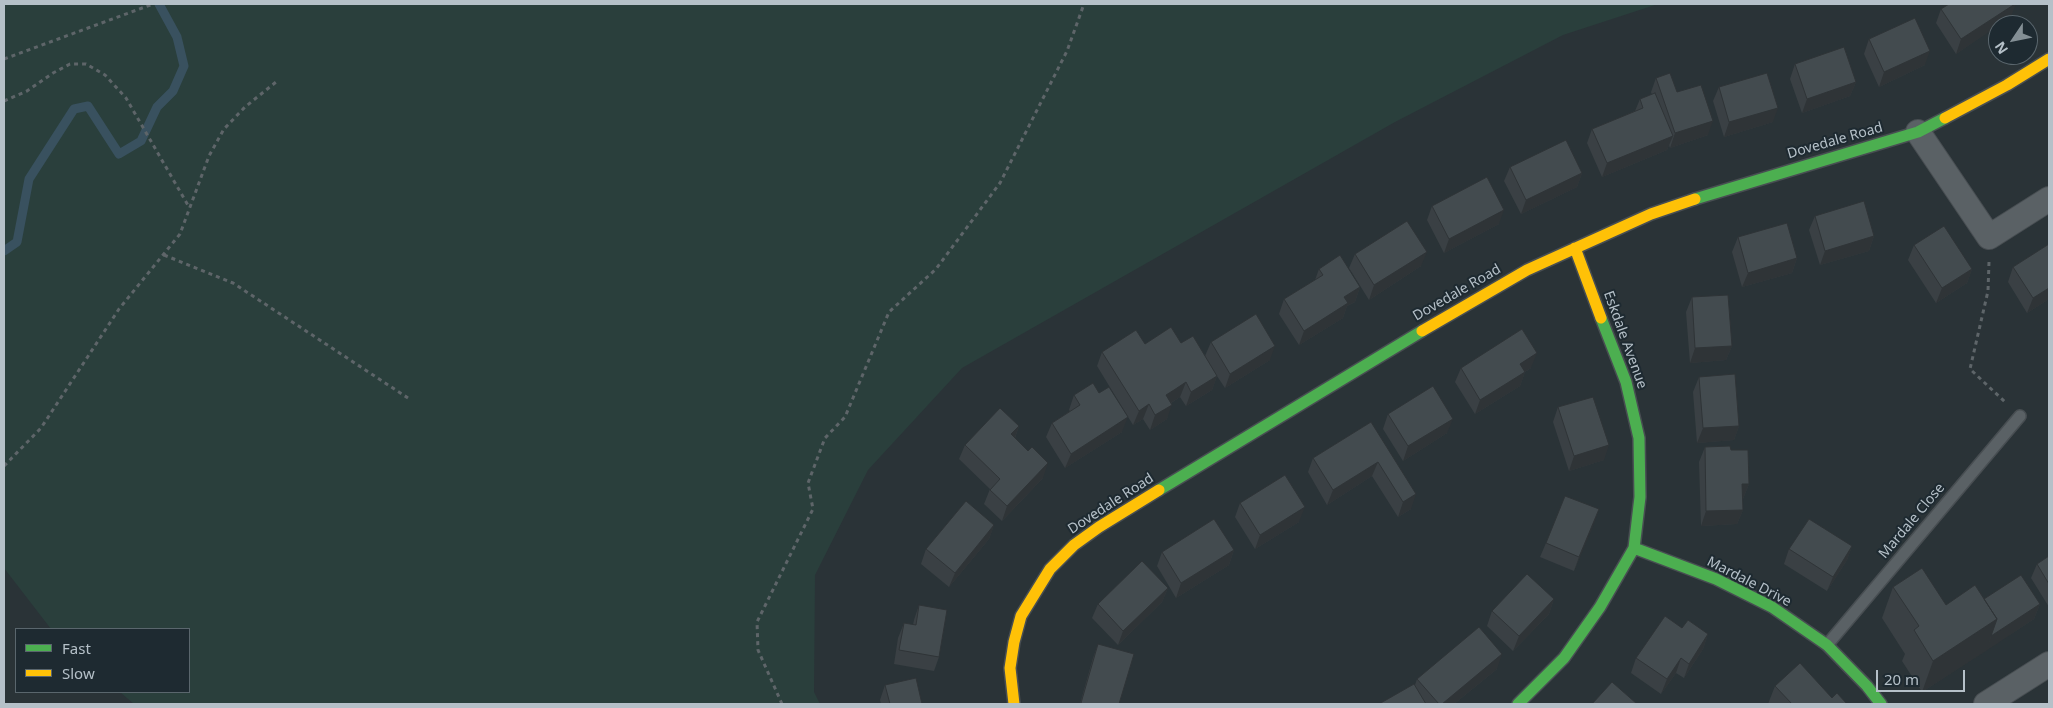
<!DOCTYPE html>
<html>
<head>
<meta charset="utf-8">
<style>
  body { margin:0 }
  #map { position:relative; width:2053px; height:708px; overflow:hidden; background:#2a3337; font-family:"Noto Sans",sans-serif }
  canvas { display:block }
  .frame { position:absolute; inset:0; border:5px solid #b5c0c8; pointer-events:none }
  .legend { position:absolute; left:15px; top:628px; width:175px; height:65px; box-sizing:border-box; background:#1e2a31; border:1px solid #5a666d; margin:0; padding:6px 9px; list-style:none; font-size:15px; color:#b5c0c8 }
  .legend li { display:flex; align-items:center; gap:10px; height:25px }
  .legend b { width:25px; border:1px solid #5a666d }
  .north { position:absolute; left:1988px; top:15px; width:50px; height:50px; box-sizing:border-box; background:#1e2a31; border:1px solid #5a666d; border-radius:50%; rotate:236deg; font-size:14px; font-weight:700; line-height:20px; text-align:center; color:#b5c0c8 }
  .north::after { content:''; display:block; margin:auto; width:18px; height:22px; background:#848f95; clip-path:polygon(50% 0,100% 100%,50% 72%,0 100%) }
  .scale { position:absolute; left:1876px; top:670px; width:89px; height:22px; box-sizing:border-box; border:2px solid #b5c0c8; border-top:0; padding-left:6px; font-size:15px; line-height:18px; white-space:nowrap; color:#b5c0c8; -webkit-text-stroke:4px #1e2a31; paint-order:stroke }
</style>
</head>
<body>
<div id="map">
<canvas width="2053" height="708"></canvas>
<div class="frame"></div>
<ul class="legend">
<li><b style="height:6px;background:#4caf50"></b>Fast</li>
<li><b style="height:6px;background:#ffc107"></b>Slow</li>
</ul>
<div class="north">N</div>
<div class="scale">20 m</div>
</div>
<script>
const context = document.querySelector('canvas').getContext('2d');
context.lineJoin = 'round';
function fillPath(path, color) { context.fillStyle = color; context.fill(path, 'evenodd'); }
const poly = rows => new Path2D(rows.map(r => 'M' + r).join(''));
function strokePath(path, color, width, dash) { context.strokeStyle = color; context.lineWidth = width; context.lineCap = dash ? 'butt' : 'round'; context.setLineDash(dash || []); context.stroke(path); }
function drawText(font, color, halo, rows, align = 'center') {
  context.font = font + ' "Noto Sans",sans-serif'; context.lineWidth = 4; context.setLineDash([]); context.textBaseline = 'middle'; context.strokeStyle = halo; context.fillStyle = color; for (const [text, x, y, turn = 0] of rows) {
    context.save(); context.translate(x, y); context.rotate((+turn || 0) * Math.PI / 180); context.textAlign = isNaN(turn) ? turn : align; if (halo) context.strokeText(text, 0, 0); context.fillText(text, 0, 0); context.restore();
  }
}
fillPath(poly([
  [4,4,1658,4,1563,35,1395,122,962,368,868,470,815,575,814,692,820,704,134,704,120,692,189,692,189,629,51,629,4,568]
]), '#2a3f3c');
strokePath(poly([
  [4,251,17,242,29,179,74,109,88,106,119,154,141,141,157,107,173,91,184,66,177,37,159,4]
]), '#39515f', 9);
const lane = poly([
  [1827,645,2020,416]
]);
const street = poly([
  [1918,132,1989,237,2049,199],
  [1986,704,2049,664]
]);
const fast = poly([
  [1695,199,1918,132,1945,118],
  [1159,490,1422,331],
  [1634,548,1716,579,1772,607,1827,645,1867,686,1881,704],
  [1518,704,1564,658,1600,607,1634,548,1640,497,1639,438,1626,382,1601,318]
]);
const slow = poly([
  [1945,118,2007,85,2049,59],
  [1575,248,1601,318],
  [1422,331,1527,270,1651,214,1695,199],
  [1014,704,1010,668,1014,642,1021,616,1050,569,1074,545,1099,527,1159,490]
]);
strokePath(lane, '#484e52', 14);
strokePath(street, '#484e52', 26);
strokePath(fast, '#484e52', 14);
strokePath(slow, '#484e52', 14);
strokePath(poly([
  [4,59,153,4],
  [4,101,27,91,53,73,70,64,86,64,105,75,126,98,189,207],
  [164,255,233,283,408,398],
  [1989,262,1988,291,1970,369,2005,402],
  [4,466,41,428,119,309,180,234,209,156,224,129,245,107,276,82],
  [782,704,758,650,757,622,813,509,808,483,825,438,845,417,889,312,936,269,1000,183,1067,51,1084,4]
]), '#5e6569', 3, [4, 4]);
strokePath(lane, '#5a6165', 11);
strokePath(street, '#5a6165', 24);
strokePath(fast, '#4caf50', 11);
strokePath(slow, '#ffc107', 11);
fillPath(poly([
  [1941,9,2011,17,1999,25,1998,25,1956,54,1936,23],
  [1869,39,1925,65,1879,87,1864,54],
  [1795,64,1856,82,1850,96,1802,113,1790,79],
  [1656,78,1677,92,1708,135,1670,148,1669,145,1667,150,1602,177,1587,143,1592,129,1635,111,1640,99,1652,95,1651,92],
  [1719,87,1773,122,1724,137,1713,101],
  [1510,167,1582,173,1577,187,1521,214,1504,181],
  [1432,206,1499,224,1444,253,1427,220],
  [1815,216,1874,236,1869,251,1820,265,1809,230],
  [1738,237,1797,258,1792,273,1742,287,1732,252],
  [2049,244,2049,299,2027,313,2008,282,2013,267],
  [1914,245,1972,269,1967,283,1936,303,1908,260],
  [1355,254,1421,266,1369,300,1349,268],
  [1319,269,1360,287,1355,302,1347,306,1343,318,1299,345,1279,314,1284,299,1315,280],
  [1692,297,1732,346,1726,360,1690,363,1686,312],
  [1211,342,1270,360,1225,388,1217,376,1212,390,1186,406,1180,397,1171,403,1167,419,1150,430,1143,419,1133,425,1097,366,1102,352,1145,344,1181,343,1205,356],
  [1461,368,1531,368,1525,372,1520,386,1475,414,1455,382],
  [1699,377,1739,426,1734,440,1697,443,1693,392],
  [1074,395,1122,432,1065,468,1046,437,1052,423,1070,411,1069,410],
  [1558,407,1604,460,1569,471,1553,422],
  [1388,414,1447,433,1403,461,1383,429],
  [1371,422,1411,509,1398,517,1372,476,1327,505,1308,472,1313,458],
  [1019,426,1015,438,1043,478,1002,521,984,504,990,489,959,459,965,445],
  [1705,447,1731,450,1749,484,1743,499,1742,499,1743,510,1737,524,1701,526,1699,462],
  [1240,503,1299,522,1255,549,1235,517],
  [1599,509,1574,571,1540,557,1546,543],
  [994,525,989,539,949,587,921,564,926,549],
  [1852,546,1847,560,1827,591,1784,564,1789,549],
  [1234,550,1229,565,1176,598,1157,566,1162,552],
  [2049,556,2049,607,2031,578,2037,564],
  [1893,587,1946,605,1984,599,2040,604,2034,619,1922,692,1902,661,1905,654,1882,618],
  [1168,588,1162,602,1118,645,1092,618,1098,604],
  [1554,599,1549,614,1513,651,1487,626,1492,611],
  [919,605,939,657,934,671,894,664,898,638,904,623,913,625,914,620],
  [1682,628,1708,634,1703,649,1684,678,1676,673,1661,694,1631,673,1636,658],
  [1098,644,1119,704,1080,704,1093,658],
  [1497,669,1454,704,1379,704,1415,685,1417,679],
  [885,685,922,704,881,704,880,700],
  [1775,686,1832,698,1847,704,1768,704]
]), '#3a4044');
fillPath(poly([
  [2015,4,2016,4,2011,17,1999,25,1998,25,1998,26,1956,54,1961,39],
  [1930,51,1925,65,1879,87,1884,72],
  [1856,82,1850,96,1802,113,1807,99],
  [1778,108,1773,122,1724,137,1729,122],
  [1713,121,1708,135,1670,148,1675,133],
  [1673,136,1667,150,1602,177,1607,163],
  [1582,173,1577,187,1521,214,1526,200],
  [1504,210,1499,224,1444,253,1449,239],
  [1874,236,1869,251,1820,265,1825,251],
  [1427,252,1421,266,1369,300,1374,285],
  [1797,258,1792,273,1742,287,1748,273],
  [1972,269,1967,283,1936,303,1942,288],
  [1360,287,1355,302,1347,306,1343,318,1299,345,1304,331,1344,297],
  [2049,288,2049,299,2027,313,2033,298],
  [1275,346,1270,360,1225,388,1230,374],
  [1732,346,1726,360,1690,363,1695,348],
  [1537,353,1531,368,1515,378,1520,364],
  [1525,372,1520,386,1475,414,1480,400],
  [1217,376,1212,390,1186,406,1191,392],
  [1186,382,1180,397,1161,409,1166,395],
  [1149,404,1143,419,1133,425,1139,411],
  [1172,405,1167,419,1150,430,1155,415],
  [1128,417,1122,432,1065,468,1071,454],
  [1453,419,1447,433,1403,461,1408,446],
  [1019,426,1014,440,1011,434],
  [1739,426,1734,440,1697,443,1703,428],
  [1609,445,1604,460,1569,471,1574,456],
  [1378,462,1372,476,1327,505,1333,490],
  [1048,463,1043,478,1002,521,1007,506],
  [1742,484,1749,484,1743,499,1736,499],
  [1416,494,1411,509,1398,517,1403,502],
  [1305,507,1299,522,1255,549,1260,535],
  [1599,509,1594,524,1574,571,1579,557],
  [1743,510,1737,524,1701,526,1706,511],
  [994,525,989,539,949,587,955,573],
  [1852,546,1847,560,1827,591,1833,577],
  [1234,550,1229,565,1176,598,1181,583],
  [1168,588,1162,602,1118,645,1123,631],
  [1554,599,1549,614,1513,651,1519,636],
  [2040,604,2034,619,1986,651,1991,636],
  [1997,619,1986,651,1922,692,1933,661],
  [1708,634,1703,649,1684,678,1689,664],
  [1502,654,1497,669,1454,704,1442,704],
  [1681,658,1676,673,1661,694,1667,679]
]), '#2f3437');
const building = poly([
  [1949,4,2015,4,1961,39,1941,9,1949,4],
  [1915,18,1930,51,1884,72,1869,39,1915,18],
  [1844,47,1856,82,1807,99,1795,64,1844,47],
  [1670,73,1677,92,1701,85,1713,121,1675,133,1656,78,1670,73],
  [1767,73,1778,108,1729,122,1719,87,1767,73],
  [1655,93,1673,136,1607,163,1592,129,1643,108,1640,99,1655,93],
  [1566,140,1582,173,1526,200,1510,167,1566,140],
  [1487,177,1504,210,1449,239,1432,206,1487,177],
  [1864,201,1874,236,1825,251,1815,216,1864,201],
  [1407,221,1427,252,1374,285,1355,254,1407,221],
  [1787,223,1797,258,1748,273,1738,237,1787,223],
  [1944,226,1972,269,1942,288,1914,245,1944,226],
  [2049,244,2049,288,2033,298,2013,267,2049,244],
  [1340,255,1360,287,1344,297,1348,303,1304,331,1284,299,1323,275,1319,269,1340,255],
  [1728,295,1732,346,1695,348,1692,297,1728,295],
  [1256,314,1275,346,1230,374,1211,342,1256,314],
  [1171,327,1181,343,1193,336,1217,376,1191,392,1186,382,1174,390,1166,395,1172,405,1155,415,1149,404,1139,411,1102,352,1136,330,1145,344,1171,327],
  [1522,329,1537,353,1520,364,1525,372,1480,400,1461,368,1522,329],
  [1735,374,1739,426,1703,428,1699,377,1735,374],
  [1093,383,1099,393,1109,387,1128,417,1071,454,1052,423,1080,405,1074,395,1093,383],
  [1433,386,1453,419,1408,446,1388,414,1433,386],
  [1593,397,1609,445,1574,456,1558,407,1593,397],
  [1000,408,1019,426,1011,434,1028,451,1032,447,1048,463,1007,506,990,490,1000,479,965,445,1000,408],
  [1371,422,1416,494,1403,502,1378,462,1333,490,1313,458,1371,422],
  [1730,446,1731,450,1748,450,1749,484,1742,484,1743,510,1706,511,1705,447,1730,446],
  [1285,475,1305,507,1260,535,1240,503,1285,475],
  [1565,496,1599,509,1579,557,1546,543,1565,496],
  [966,501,994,525,955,573,926,549,966,501],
  [1214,519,1234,550,1181,583,1162,552,1214,519],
  [1809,519,1852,546,1833,577,1789,549,1809,519],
  [2049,556,2049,584,2037,564,2049,556],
  [1142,561,1168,588,1123,631,1098,604,1142,561],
  [1922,568,1946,605,1975,585,1997,619,1933,661,1914,630,1919,626,1893,587,1922,568],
  [1527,574,1554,599,1519,636,1492,611,1527,574],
  [2021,575,2040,604,1991,636,1997,619,1984,599,2021,575],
  [919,605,947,610,939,657,899,650,904,623,916,625,919,605],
  [1665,616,1682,628,1688,620,1708,634,1689,664,1681,658,1667,679,1636,658,1665,616],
  [1479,627,1502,654,1442,704,1439,704,1417,679,1479,627],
  [1098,644,1134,654,1119,704,1084,704,1081,703,1098,644],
  [1800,663,1832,698,1837,693,1847,704,1792,704,1775,686,1800,663],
  [916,678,922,704,890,704,885,685,916,678],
  [1612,682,1637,704,1592,704,1612,682],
  [1414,684,1426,704,1379,704,1414,684]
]);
fillPath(building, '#434b4f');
strokePath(building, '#2f3437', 1);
drawText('14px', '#b5c0c8', '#1e2a31', [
  ["Dovedale Road",1835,141,-16],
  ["Dovedale Road",1457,293,-30],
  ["Eskdale Avenue",1625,340,70],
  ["Dovedale Road",1111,504,-33],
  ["Mardale Close",1912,521,-50],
  ["Mardale Drive",1749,582,27]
]);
</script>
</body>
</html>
